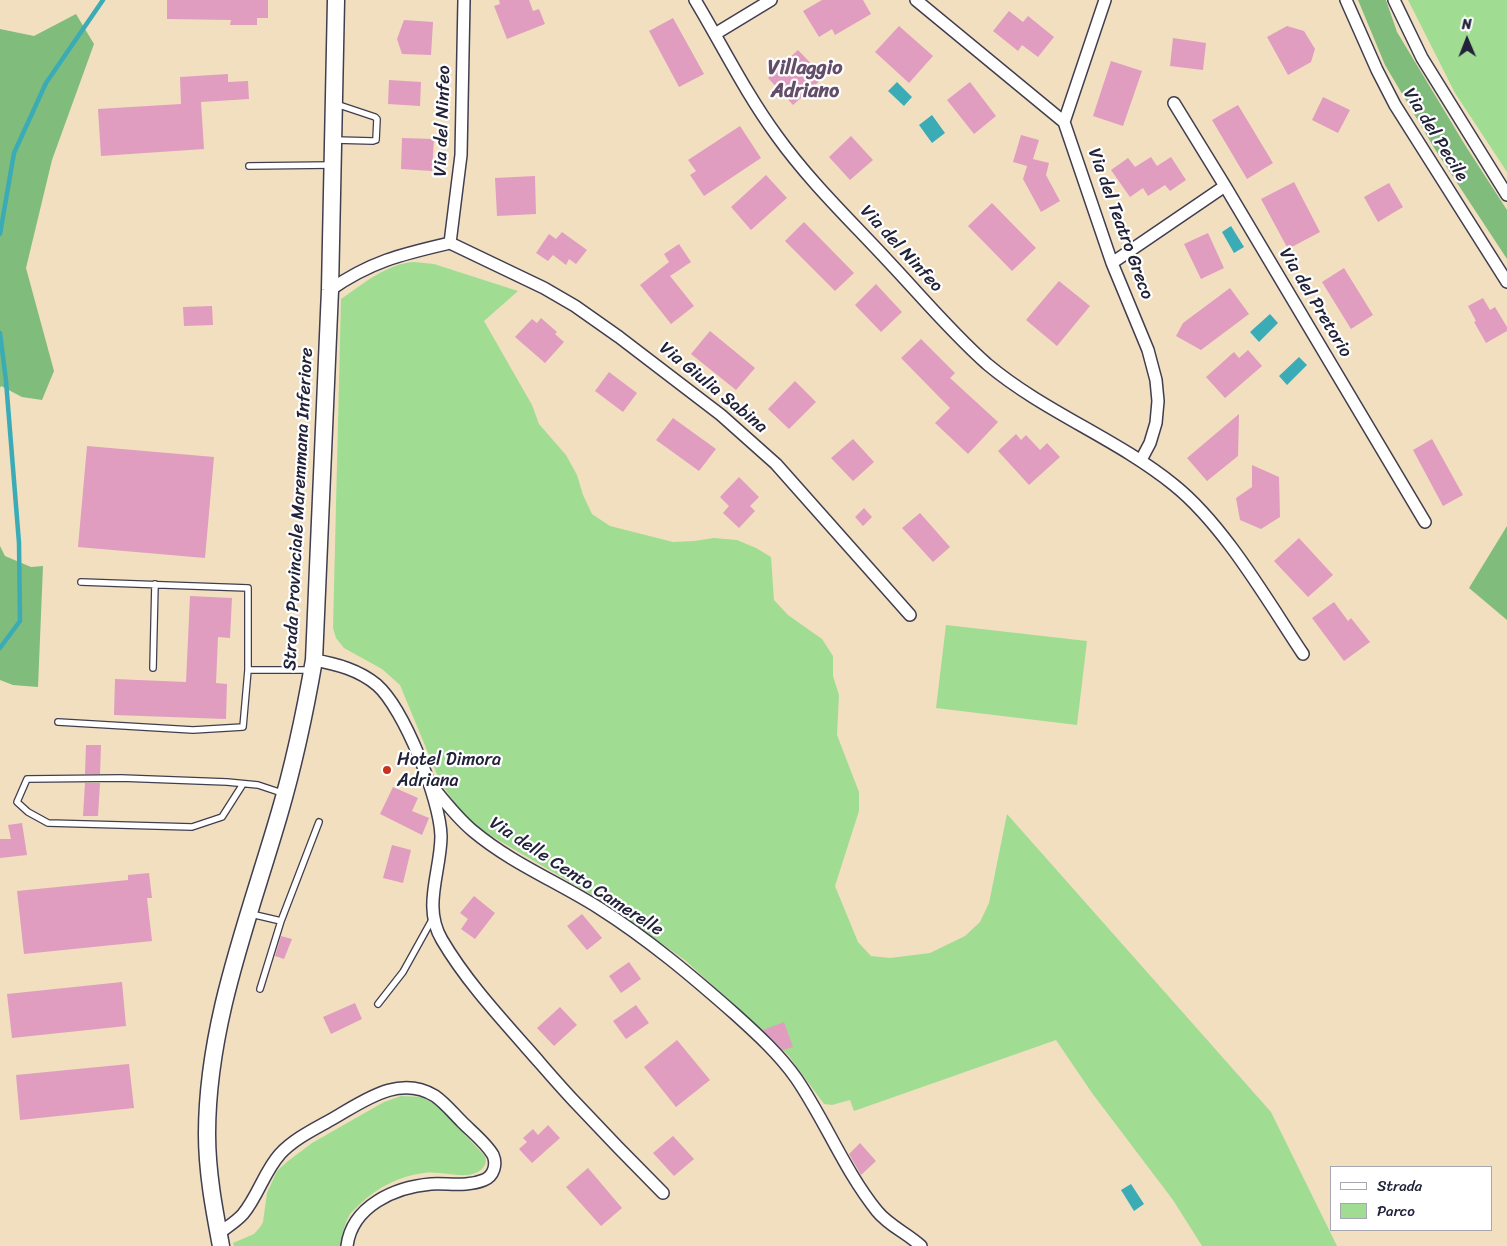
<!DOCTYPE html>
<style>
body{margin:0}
#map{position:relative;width:1507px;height:1246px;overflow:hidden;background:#f1dfc0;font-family:Sriracha,sans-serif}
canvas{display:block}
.legend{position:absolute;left:1330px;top:1166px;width:162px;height:65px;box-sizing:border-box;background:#fff;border:1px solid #a7a7b1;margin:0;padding:6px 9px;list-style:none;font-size:15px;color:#22223b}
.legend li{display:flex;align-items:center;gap:10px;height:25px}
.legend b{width:25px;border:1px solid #a7a7b1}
.north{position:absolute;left:1442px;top:15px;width:50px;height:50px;-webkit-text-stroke:4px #fff;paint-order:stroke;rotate:359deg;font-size:14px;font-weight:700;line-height:20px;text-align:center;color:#22223b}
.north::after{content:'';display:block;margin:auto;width:18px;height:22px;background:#22223b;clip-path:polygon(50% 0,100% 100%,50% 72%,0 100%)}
</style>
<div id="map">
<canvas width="1507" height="1246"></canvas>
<ul class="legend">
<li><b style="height:6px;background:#fff"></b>Strada</li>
<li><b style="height:14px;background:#a0dd92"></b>Parco</li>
</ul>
<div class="north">N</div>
</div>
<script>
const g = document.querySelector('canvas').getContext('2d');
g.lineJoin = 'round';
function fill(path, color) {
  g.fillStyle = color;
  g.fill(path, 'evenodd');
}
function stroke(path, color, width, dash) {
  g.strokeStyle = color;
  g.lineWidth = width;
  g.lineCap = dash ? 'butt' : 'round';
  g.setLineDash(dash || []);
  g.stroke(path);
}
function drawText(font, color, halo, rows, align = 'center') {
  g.font = font + ' Sriracha,sans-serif';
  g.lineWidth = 4.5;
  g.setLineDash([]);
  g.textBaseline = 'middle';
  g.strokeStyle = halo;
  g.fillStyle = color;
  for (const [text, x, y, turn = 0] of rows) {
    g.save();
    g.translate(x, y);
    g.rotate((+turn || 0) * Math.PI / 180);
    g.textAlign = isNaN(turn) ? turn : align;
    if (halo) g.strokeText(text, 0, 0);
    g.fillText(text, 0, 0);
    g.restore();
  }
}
fill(new Path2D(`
 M1408 0H1507V172L1455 93Z
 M414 262 434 264 518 291 484 321 532 405 539 424 566 455 577 475 583 495 592 514 610 526 673 542 694 541 714 538 737 540 756 548 771 557 774 600 788 615 822 639 833 656V676L839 695 837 735 859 792V811L835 886 858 942 871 956 890 958 930 953 965 936 980 922 989 903 1007 814 1271 1112 1337 1246H1202L1173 1200 1092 1093 1056 1040 854 1111 850 1100 832 1105 824 1104 788 1055 686 961 604 902 481 830 467 820 440 782 400 685 382 669 344 648 336 638 333 628 341 299C363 284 386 264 414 262Z
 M946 625 1087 641 1077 725 936 708Z
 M401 1096 422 1097 439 1107 485 1156C489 1168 477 1174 467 1175 453 1176 438 1171 424 1173 399 1176 378 1187 359 1205 356 1208 351 1212 349 1216 344 1225 342 1236 341 1246H234L233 1243 254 1234 261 1226 263 1222 267 1193 277 1171 288 1161 312 1143 384 1102Z`), '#a0dd92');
fill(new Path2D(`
 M1358 0H1386L1397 32 1465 145 1507 210V259L1436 151 1385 65Z
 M76 14 94 44 52 160 26 268 54 371 42 400 22 397 1 386 0 388V29L34 36Z
 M1507 526V620L1469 588Z
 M0 546 5 556 31 567 43 566 38 687 13 685 0 680Z`), '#80bc7c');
fill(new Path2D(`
 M897 82 912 97 904 106 888 91Z
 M932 115 945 133 932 143 919 125Z
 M1231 226 1244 247 1234 253 1222 232Z
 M1270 314 1278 323 1259 342 1250 332Z
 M1299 357 1307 365 1287 385 1279 376Z
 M1131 1184 1144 1204 1134 1211 1121 1190Z`), '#3bacb6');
stroke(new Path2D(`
 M0 234 14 153 46 83 103 0
 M0 333 6 381 19 543 20 621 0 648`), '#3bacb6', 4.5);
fill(new Path2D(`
 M167 0H268V18H257V25H230L231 20 167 19Z
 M499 0H529L533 11 539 9 545 24 507 39 494 6 500 4Z
 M822 0H863L871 14 835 35 832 29 819 37 803 11Z
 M1009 11 1023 22 1028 16 1054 37 1038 57 1022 45 1018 51 993 31Z
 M673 18 704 74 679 87 649 31Z
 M404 20 433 22 431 55 402 54 397 39Z
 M899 26 933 56 909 83 875 52Z
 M1287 26 1304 31 1315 49 1311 62 1288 75 1267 37Z
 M1173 38 1206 43 1203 70 1170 66Z
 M798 50 824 77 793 105 768 78Z
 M1111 61 1142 71 1123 126 1093 116Z
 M228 74V82L248 81 249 99 201 102 204 149 101 156 98 109 181 104 180 77Z
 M389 80 421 82 420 106 388 104Z
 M970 82 996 116 974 134 947 100Z
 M1323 97 1350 110 1338 133 1312 120Z
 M1238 105 1273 163 1247 179 1212 120Z
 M740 126 761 158 704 196 690 175 696 171 688 160Z
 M1021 135 1039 140 1033 159 1049 163 1046 175 1060 201 1041 212 1023 179 1027 166 1013 162Z
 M851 136 873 160 850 180 829 157Z
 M402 138 434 139 432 171 401 169Z
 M1151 157 1157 166 1171 157 1186 180 1170 191 1165 185 1148 196 1143 188 1130 197 1111 170 1128 158 1135 167Z
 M766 175 787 198 751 230 731 207Z
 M535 176 536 214 497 216 495 178Z
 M1294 182 1320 232 1288 249 1261 199Z
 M1389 183 1403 207 1378 222 1364 197Z
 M992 203 1036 248 1012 271 968 226Z
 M804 222 854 273 835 291 785 241Z
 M562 232 587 250 576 264 569 259 566 265 553 255 548 261 536 253 549 234 556 239Z
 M1208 233 1224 268 1201 279 1184 244Z
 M679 244 691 262 670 276 694 306 671 324 640 285 669 262 664 254Z
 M1344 268 1373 315 1351 329 1322 282Z
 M1059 281 1090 306 1057 346 1026 320Z
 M876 284 902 312 881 332 855 305Z
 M1230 288 1249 314 1201 350 1176 336 1183 323Z
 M1483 298 1490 310 1495 307 1507 327V331L1486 343 1474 322 1476 321 1468 306Z
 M212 306 213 325 184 326 183 307Z
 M541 318 557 332 555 334 564 342 545 363 515 337 532 319 537 323Z
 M710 331 755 368 736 390 691 354Z
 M921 339 955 373 950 378 998 422 968 454 935 423 950 408 901 358Z
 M1248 350 1262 366 1225 398 1206 377 1234 352 1239 358Z
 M609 372 637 393 623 412 595 391Z
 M795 381 816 402 789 429 768 409Z
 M1239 414 1238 456 1207 481 1187 458Z
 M673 418 716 449 699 471 656 440Z
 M1016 434 1021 440 1026 435 1040 450 1047 443 1060 457 1029 485 998 451Z
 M853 439 874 462 853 481 831 458Z
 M1432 439 1463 495 1443 506 1413 450Z
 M87 446 214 457 205 558 78 547Z
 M1252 465 1279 477 1280 517 1261 529 1240 520 1236 498 1252 487Z
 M739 477 759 497 750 506 755 511 739 528 723 513 729 506 720 497Z
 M864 508 872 517 863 526 855 517Z
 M920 513 950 547 933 562 902 528Z
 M1299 538 1333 575 1308 597 1274 561Z
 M190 596 232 598 230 638 218 637 216 683 227 684 226 719 114 715 115 679 186 682Z
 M1334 602 1348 621 1351 618 1370 642 1344 661 1312 618Z
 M86 745H101L100 774H85Z
 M85 783H100L98 816H83Z
 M393 787 418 798 412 811 429 818 422 835 380 814Z
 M22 823 27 855 0 858V839H11L8 825Z
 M392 845 411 850 403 883 383 878Z
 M149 873 152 898H147L152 941 24 954 17 891 128 880V875Z
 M474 896 495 913 475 939 461 929 468 919 460 913Z
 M582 914 602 938 587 950 567 926Z
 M281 936 292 939 284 959 275 956Z
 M629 962 641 979 621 993 609 976Z
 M122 982 126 1026 12 1038 7 994Z
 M355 1003 362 1019 331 1034 323 1017Z
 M636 1005 649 1023 626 1039 613 1021Z
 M560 1007 577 1025 554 1046 537 1028Z
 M784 1022 793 1047 783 1050 763 1030Z
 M677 1040 710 1080 676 1107 644 1067Z
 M129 1064 134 1108 20 1120 16 1075Z
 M548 1125 560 1138 532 1163 519 1149 527 1142 523 1138 533 1129 538 1135Z
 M673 1136 694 1159 674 1176 653 1153Z
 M860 1143 876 1161 861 1175 849 1154Z
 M588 1168 622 1208 601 1226 566 1187Z`), '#e09dbf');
const lane = new Path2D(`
 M335 140 373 141 376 140 377 119 375 117 336 104
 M249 166 332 165
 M81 582 248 588V670H312
 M153 668 155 584
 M58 722 193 730 243 727 248 670
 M243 784 222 817 192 827 48 823 28 812 17 802 27 779 121 778 227 782 258 785 282 793
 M251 914 281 921 319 822
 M260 989 281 921
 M378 1004 403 972 433 918`);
const street = new Path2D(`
 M695 0C722 45 746 94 777 136 810 182 851 221 889 262 921 296 952 333 987 364 1044 412 1116 438 1174 485 1224 525 1267 600 1303 654
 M916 0 1064 122
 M1105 0 1064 122 1112 263 1148 350 1156 380 1158 401 1156 423 1150 443 1141 460
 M1346 0 1377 70 1395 105 1507 282
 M1394 0 1422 58 1507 195
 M715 34 771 0
 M1174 103 1225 186 1425 522
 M450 243 544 288 575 306 619 337 721 415 776 464 910 615
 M450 243 461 155 464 0
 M1112 263 1225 186
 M330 290C371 261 403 254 450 243
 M314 660C337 664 359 670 377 685 404 709 440 799 441 836 441 871 422 907 442 940 465 979 496 1013 526 1047 542 1065 557 1083 574 1101 603 1132 633 1163 663 1193
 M428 781C442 798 456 817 473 831 511 863 558 882 599 908 648 939 693 977 736 1015 757 1034 779 1054 796 1078 825 1120 844 1170 877 1211 889 1226 907 1233 921 1246
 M219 1233C227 1227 236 1222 243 1214 258 1196 264 1172 280 1154 295 1138 315 1129 334 1118 364 1101 399 1074 435 1096 445 1103 453 1113 462 1122 472 1132 486 1143 493 1155 497 1164 494 1176 484 1180 467 1187 448 1183 431 1184 395 1187 352 1206 347 1246`);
const secondary = new Path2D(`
 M221 1246C214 1209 207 1172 207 1134 207 1024 249 918 279 815 294 764 305 712 314 660L330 290 336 0`);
stroke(lane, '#413e4f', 8);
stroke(street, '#413e4f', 14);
stroke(secondary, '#413e4f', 19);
stroke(lane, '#fff', 5.5);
stroke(street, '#fff', 11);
stroke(secondary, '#fff', 16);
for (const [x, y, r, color] of [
 [387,770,5,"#c8321e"]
]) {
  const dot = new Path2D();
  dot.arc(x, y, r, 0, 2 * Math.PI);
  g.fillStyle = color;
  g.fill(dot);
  stroke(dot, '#fff', 2);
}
drawText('18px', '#22223b', '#fff', [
 ["Via del Ninfeo",443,121,-88],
 ["Via del Pecile",1435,135,58],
 ["Via del Teatro Greco",1120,224,70],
 ["Via del Ninfeo",901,249,47],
 ["Via del Pretorio",1315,303,59],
 ["Via Giulia Sabina",713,388,39],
 ["Strada Provinciale Maremmana Inferiore",299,509,-87],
 ["Via delle Cento Camerelle",576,877,33]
]);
drawText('18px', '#22223b', '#fff', [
 ["Hotel Dimora",397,760],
 ["Adriana",397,781]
], 'left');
drawText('bold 20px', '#644d69', '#fff', [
 ["Villaggio",805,69],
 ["Adriano",805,92]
]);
</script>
